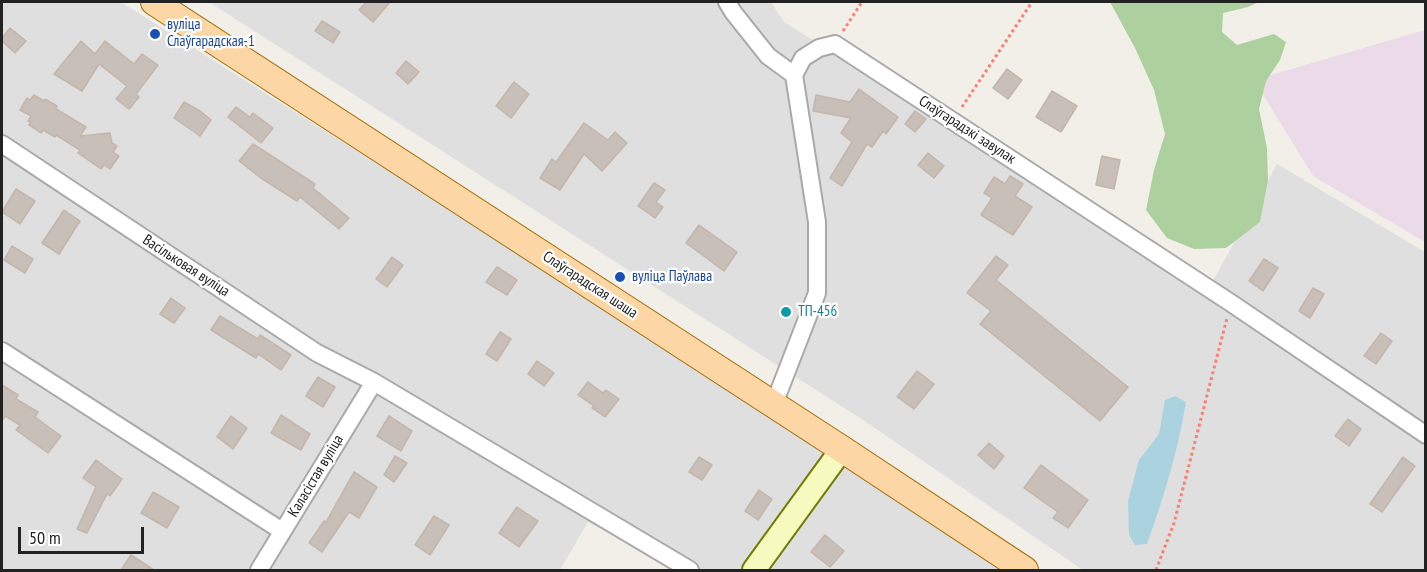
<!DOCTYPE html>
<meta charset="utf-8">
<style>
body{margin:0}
#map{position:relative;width:1427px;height:572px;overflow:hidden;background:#f2efe9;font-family:"PT Sans Narrow",sans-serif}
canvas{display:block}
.frame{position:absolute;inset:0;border:3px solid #222;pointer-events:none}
.scale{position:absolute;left:18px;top:527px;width:126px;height:27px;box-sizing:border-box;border:3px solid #222;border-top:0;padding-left:8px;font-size:18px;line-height:21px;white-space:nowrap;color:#222;-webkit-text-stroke:4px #fff;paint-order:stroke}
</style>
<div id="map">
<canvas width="1427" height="572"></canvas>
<div class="frame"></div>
<div class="scale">50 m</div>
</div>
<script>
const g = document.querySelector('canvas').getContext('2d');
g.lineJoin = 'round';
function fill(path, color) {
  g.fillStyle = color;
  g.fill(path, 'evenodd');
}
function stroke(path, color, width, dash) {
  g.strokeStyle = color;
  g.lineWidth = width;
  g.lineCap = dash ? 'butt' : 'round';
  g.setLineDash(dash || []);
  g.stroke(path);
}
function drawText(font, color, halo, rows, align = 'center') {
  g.font = font + ' "PT Sans Narrow",sans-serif';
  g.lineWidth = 4.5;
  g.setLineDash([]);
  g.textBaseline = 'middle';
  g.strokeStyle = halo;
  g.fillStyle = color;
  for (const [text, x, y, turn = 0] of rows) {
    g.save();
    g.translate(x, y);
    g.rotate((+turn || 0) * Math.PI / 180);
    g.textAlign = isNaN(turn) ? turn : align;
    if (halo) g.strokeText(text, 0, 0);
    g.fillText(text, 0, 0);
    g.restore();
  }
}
fill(new Path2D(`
 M2 2H121L735 390 1000 570H681L588 522 560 570H2Z
 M209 2H771L784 22 1208 290 1277 164 1425 252V570H1083L863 420Z`), '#e0dfdf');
fill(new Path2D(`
 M1425 30V242L1313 176 1254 80Z`), '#ebdbe8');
fill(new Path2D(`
 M1110 2H1259L1248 7 1223 13 1222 32 1237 45 1274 34 1286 42 1280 60 1266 81 1259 109 1267 148 1268 180 1260 222 1226 248 1194 249 1167 238 1146 210 1154 170 1165 134 1154 90 1135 48Z`), '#add19e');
fill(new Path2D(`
 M1175 396 1186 402C1178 450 1164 497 1147 544L1135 545 1129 535 1128 501 1139 460 1159 434 1165 400Z`), '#aad3df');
const building = new Path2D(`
 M366 2H390L373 22 359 10Z
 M322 21 340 32 333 43 315 31Z
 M10 28 26 41 15 53 2 41V38Z
 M81 41 95 54 105 41 134 64 142 54 158 65 136 94 139 97 129 109 116 99 127 86 99 64 82 91 54 74Z
 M406 61 419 72 408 84 396 73Z
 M1007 69 1022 80 1008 99 993 88Z
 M514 82 529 94 511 118 496 106Z
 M859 89 898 117 886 134 883 131 872 147 867 144 842 186 830 178 852 142 841 133 851 118 813 111 816 95 850 102Z
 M1052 91 1077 106 1061 132 1036 117Z
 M34 95 44 101 45 99 57 106 56 109 86 127 80 136 110 133 112 143 117 146 113 152 119 156 110 169 104 165 101 169 78 153 80 150 56 135 55 137 43 130 41 133 29 125 31 122 28 121 31 116 20 110 27 98 30 100Z
 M184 102 200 111 211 120 200 136 174 118Z
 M236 107 250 117 253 113 273 128 261 143 228 117Z
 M915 111 926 119 915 132 905 124Z
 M584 123 608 140 615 132 627 143 602 171 584 154 560 190 540 178 552 159 556 162Z
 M253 144 315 184 313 188 349 218 339 229 300 197 297 201 261 178 239 161Z
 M928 153 944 166 934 178 918 165Z
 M1102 156 1120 160 1114 189 1096 185Z
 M1010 176 1023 184 1015 196 1032 207 1013 235 981 215 992 198 984 193 994 177 1005 184Z
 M654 183 665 190 656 202 663 207 655 218 638 206Z
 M16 189 35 201 20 224 2 212Z
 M64 210 80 221 59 254 42 243Z
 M699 225 737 252 724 271 686 243Z
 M12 246 33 259 25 273 4 260Z
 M996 256 1008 265 996 280 1128 387 1100 421 980 324 991 311 967 293Z
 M392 257 403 265 387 287 376 279Z
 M1264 259 1278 268 1263 291 1249 281Z
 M497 267 517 280 507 295 486 282Z
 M1313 288 1324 294 1310 318 1299 311Z
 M171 298 185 308 174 323 160 314Z
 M220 316 258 339 260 335 291 355 281 370 258 354 256 358 211 330Z
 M500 332 511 339 497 361 486 354Z
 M1381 333 1392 341 1376 364 1364 356Z
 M537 361 554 373 544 386 528 374Z
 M917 371 934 384 914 409 897 397Z
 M318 377 335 387 323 407 306 396Z
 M588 382 603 393 606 390 619 399 605 417 592 408 594 406 578 395Z
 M2 385 18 395 16 399 38 412 35 417 61 436 48 453 16 430 20 425 5 416 2 421Z
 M281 415 310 434 301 450 271 433Z
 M231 416 247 428 233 449 217 437Z
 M389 416 412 431 401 451 377 436Z
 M1348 419 1361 429 1349 446 1335 436Z
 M989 443 1004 456 994 469 978 455Z
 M395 456 407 463 394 482 384 475Z
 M699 457 712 465 702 480 689 472Z
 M1403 457 1415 466 1382 512 1370 504Z
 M96 460 122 479 110 496 107 494 87 533 77 529 96 487 83 478Z
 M1041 465 1088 500 1068 528 1053 518 1058 512 1024 488Z
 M354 472 377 487 359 518 349 512 322 552 309 543 324 521 326 522Z
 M759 490 772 499 758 520 745 511Z
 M153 492 179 507 167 528 141 513Z
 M517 507 538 521 519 547 499 533Z
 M434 516 449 525 430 555 415 545Z
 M825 535 844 551 830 567 811 552Z
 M131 555 154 570H121Z`);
fill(building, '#c7bfb8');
stroke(building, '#c4b6ab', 1.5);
const street = new Path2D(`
 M727 2 733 12 768 56 794 75
 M2 144 317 353 374 382 690 570
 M2 351 282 531
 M774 404 817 293V222L794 75 803 58 819 48 835 44 1231 303 1426 435
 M259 570 374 382`);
const secondary = new Path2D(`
 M754 570 842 449`);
const primary = new Path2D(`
 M154 2 842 449 1025 570`);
stroke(street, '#a9a9a9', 20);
stroke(secondary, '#707d05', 26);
stroke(primary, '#a06b00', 28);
stroke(new Path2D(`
 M843 31 862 2
 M962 107 1032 2
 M1156 570 1174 523 1227 318`), '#fa8072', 3, [3, 3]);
stroke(street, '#fff', 16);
stroke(secondary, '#f7fabf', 22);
stroke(primary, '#fcd6a4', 26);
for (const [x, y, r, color] of [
 [155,34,6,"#1a4fb4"],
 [620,277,6,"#1a4fb4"],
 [786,312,6,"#0f9aa8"]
]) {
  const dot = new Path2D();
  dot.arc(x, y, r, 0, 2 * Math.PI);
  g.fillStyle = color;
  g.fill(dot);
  stroke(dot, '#fff', 2);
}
drawText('15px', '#164399', '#fff', [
 ["вуліца",167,25],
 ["Слаўгарадская-1",167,42],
 ["вуліца Паўлава",632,277]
], 'left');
drawText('15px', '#222', '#fff', [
 ["Слаўгарадзкі завулак",967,130,33],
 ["Васільковая вуліца",186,266,33],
 ["Слаўгарадская шаша",590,285,33],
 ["Каласістая вуліца",316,476,-59]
]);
drawText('15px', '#0d838f', '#fff', [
 ["ТП-456",798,312]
], 'left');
</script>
